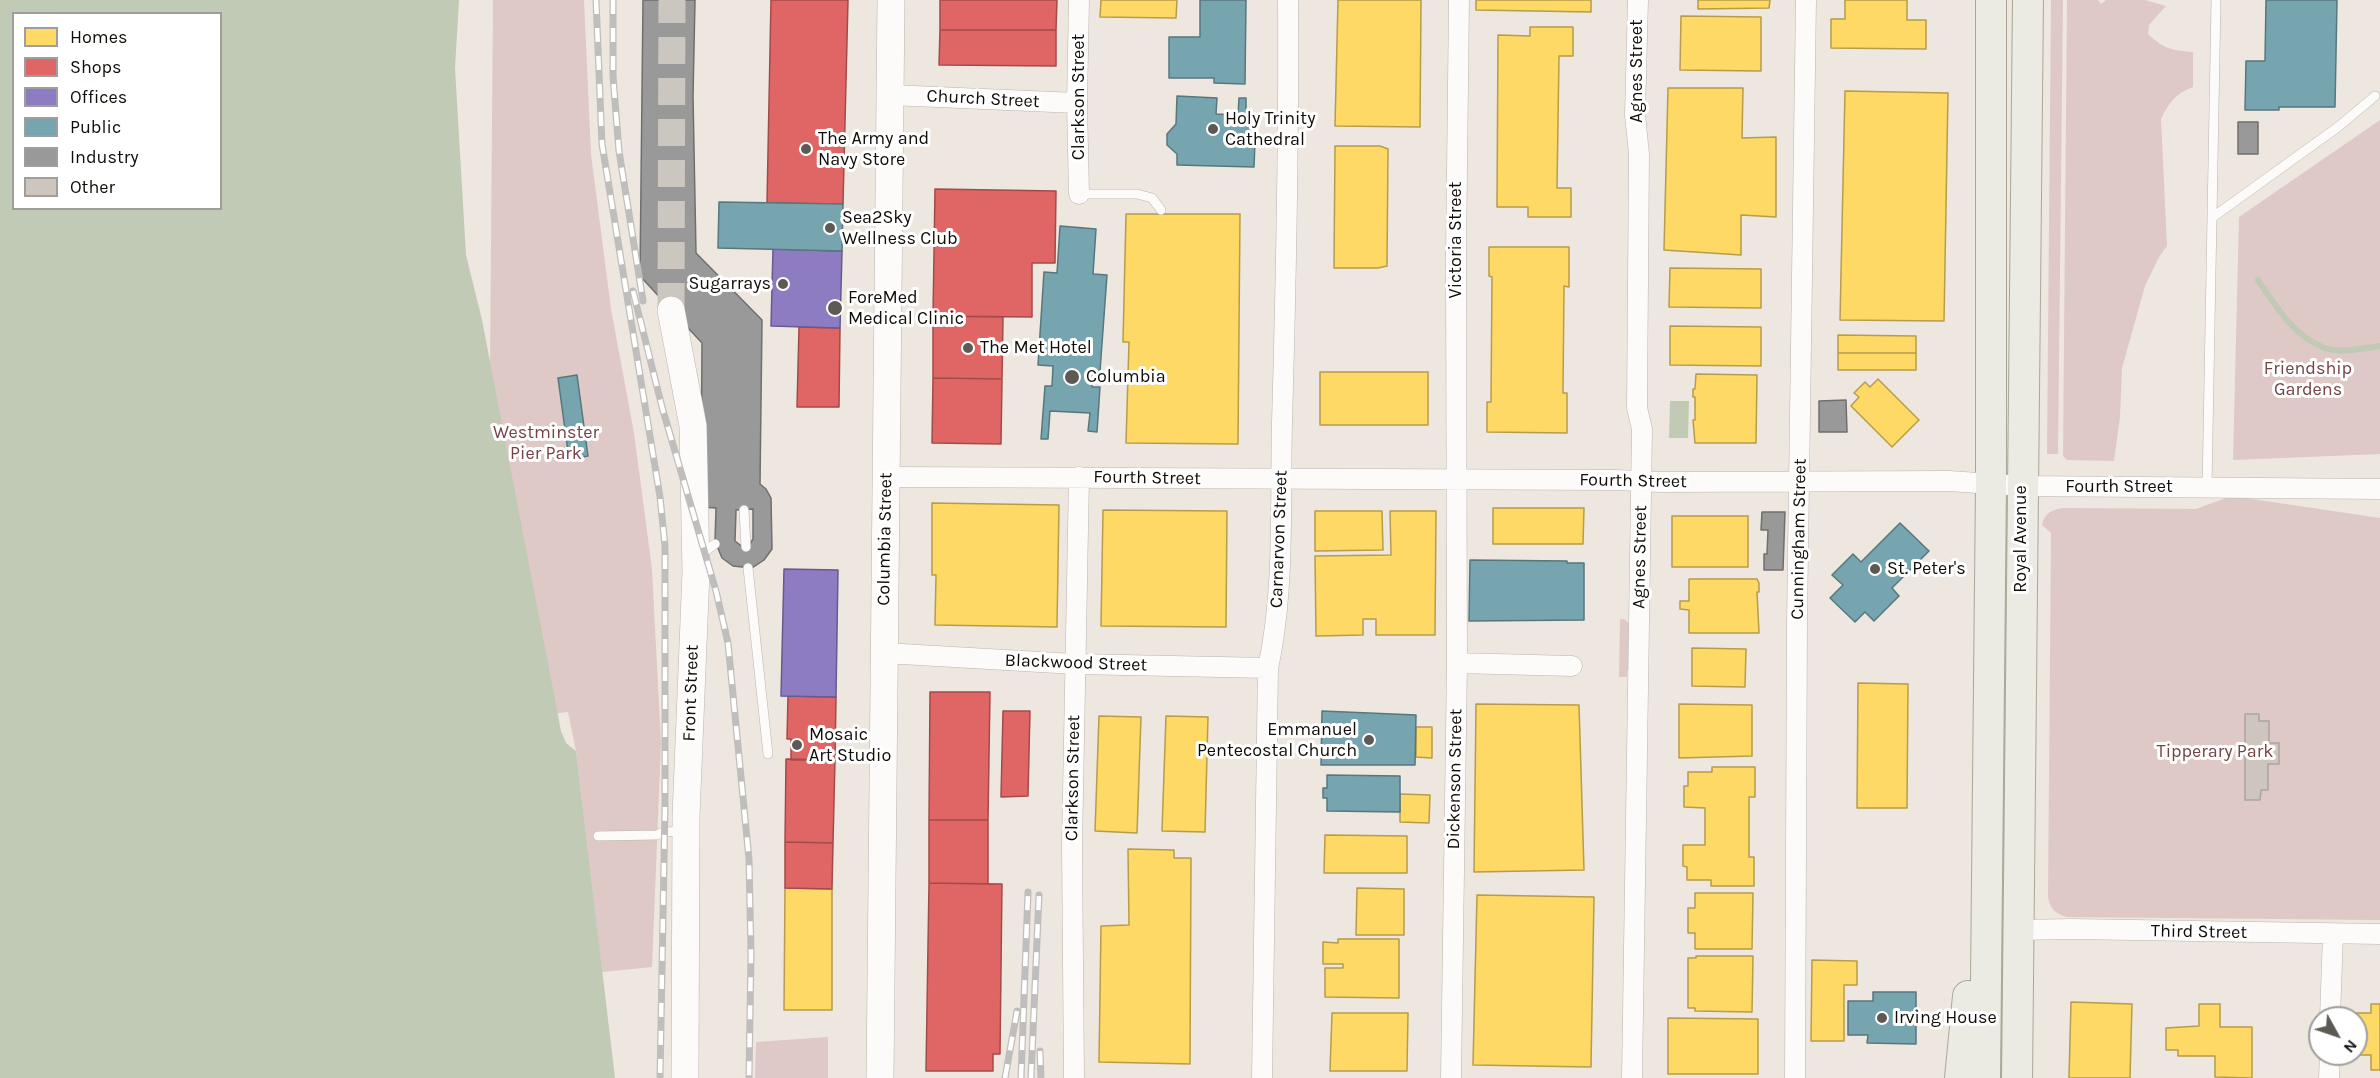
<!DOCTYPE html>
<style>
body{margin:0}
#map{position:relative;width:2380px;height:1078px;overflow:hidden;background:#ede7e0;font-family:Karla,sans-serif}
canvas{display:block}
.legend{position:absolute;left:12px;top:12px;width:210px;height:198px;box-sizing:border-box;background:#fff;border:2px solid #9f9e9c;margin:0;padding:8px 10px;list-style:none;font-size:18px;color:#100c08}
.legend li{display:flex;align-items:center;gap:12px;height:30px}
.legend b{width:30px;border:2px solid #9f9e9c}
.north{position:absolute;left:2308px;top:1006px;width:60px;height:60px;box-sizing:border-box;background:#fff;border:2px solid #9f9e9c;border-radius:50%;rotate:130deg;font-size:16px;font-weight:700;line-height:24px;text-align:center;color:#100c08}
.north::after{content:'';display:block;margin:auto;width:21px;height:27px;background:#5d5954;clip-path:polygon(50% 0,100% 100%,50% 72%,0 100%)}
</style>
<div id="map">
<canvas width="2380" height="1078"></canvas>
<ul class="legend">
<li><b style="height:16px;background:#ffd966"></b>Homes</li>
<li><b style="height:16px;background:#e06666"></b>Shops</li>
<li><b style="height:16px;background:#8e7cc3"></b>Offices</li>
<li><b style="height:16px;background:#76a5af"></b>Public</li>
<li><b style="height:16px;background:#999"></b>Industry</li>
<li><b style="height:16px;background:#cec5bf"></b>Other</li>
</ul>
<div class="north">N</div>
</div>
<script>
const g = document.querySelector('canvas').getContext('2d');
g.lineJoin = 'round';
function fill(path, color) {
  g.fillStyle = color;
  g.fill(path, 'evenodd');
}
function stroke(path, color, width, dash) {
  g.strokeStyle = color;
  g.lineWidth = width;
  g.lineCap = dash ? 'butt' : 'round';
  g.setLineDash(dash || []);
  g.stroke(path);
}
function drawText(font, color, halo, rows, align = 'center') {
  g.font = font + ' Karla,sans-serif';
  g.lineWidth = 6;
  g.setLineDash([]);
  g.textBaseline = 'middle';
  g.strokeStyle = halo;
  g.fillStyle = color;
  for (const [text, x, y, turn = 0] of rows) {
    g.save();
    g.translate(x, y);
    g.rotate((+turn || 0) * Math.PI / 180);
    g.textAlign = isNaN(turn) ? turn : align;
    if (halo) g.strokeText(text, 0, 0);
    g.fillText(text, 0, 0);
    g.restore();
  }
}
fill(new Path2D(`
 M493 0H584L591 154 611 309 634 433 652 569 661 743 652 967 602 972 576 751 568 712 483 722 490 367Z
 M2051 0H2063L2058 454H2047Z
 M2067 0H2098L2101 4 2106 0H2145L2166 6 2149 25 2148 34C2164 49 2171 50 2193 52V87C2177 92 2168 104 2161 119L2167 246 2159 257 2145 286 2122 368 2120 417 2114 461 2067 460 2063 456Z
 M2380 120V454L2233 460 2239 217Z
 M2226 498H2245L2380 518V920L2067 917C2056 914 2049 908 2048 896L2051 533 2042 525C2044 513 2052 510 2063 508L2196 509Z
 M1620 619H1624L1631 625 1630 670H1627V677H1619Z
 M828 1037V1078H755L756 1042Z`), '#dec9c6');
fill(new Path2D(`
 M0 0H459L455 68 466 255 482 320 561 731 566 743 576 751 615 1078H0ZM14 14H220V208H14Z
 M1670 401H1689L1688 438H1669Z`), '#c0cab5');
const homes = new Path2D(`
 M1101 0H1177L1176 18 1100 17Z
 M1338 0H1421L1420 127 1335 126Z
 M1476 0H1591V12L1476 10Z
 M1698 0H1770L1769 8 1698 9Z
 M1845 0H1907V20H1926V49L1831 48V19H1845Z
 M1681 16 1761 17V71L1680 70Z
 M1530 27H1573V56H1559L1557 188H1571V217H1528V207H1497L1498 35 1530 36Z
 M1668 88H1743L1742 138 1776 137V217L1741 215V255L1664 250Z
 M1845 91 1948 93 1944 321 1840 320Z
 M1335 146H1380L1388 149 1387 266 1378 268H1334Z
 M1126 214H1240L1238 444 1126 443 1129 342H1123Z
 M1489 247H1569V287L1564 286 1563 393H1567V433L1487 432V402H1491L1492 277 1489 276Z
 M1670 268 1761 269V308L1669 307Z
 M1670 326 1761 327V366L1670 365Z
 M1838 335 1916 336V353H1838Z
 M1838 353H1916V370H1838Z
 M1320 372H1428V425H1320Z
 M1696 374 1757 375 1756 443H1695L1693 420H1695V397H1693V389H1695Z
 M1878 379 1919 420 1892 447 1851 406 1859 397 1854 393 1865 382 1870 387Z
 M932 503 1059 505 1057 627 935 625 936 575H932Z
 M1493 508H1584L1583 544H1493Z
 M1103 510 1227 511 1226 627 1101 626Z
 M1315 511H1382L1383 550 1315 551Z
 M1390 511H1436L1435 635H1376V619H1363V635L1316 636 1315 556 1391 555Z
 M1672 516H1748V567H1672Z
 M1689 579H1757L1759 583V592H1757L1759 633H1689V610L1680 609V601H1689Z
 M1692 648 1746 649 1745 687 1692 686Z
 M1858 683 1908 684 1907 808H1857Z
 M1476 704 1579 705 1584 870 1474 872Z
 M1679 704 1752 705V756L1679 758Z
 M1099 716 1141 717 1137 833 1095 831Z
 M1166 716 1208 717 1205 832 1162 831Z
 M1416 727H1432V758L1416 757Z
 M1712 767H1755V797H1749V857H1754V886H1711V880H1687V867L1683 866V845H1705V808L1684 807V786H1688V772H1712Z
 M1400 794 1430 795 1429 823 1400 822Z
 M1325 835 1407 836V873H1324Z
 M1128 849 1174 850V858H1191L1190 1064 1099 1062 1101 926 1129 925Z
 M785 888 832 889V1010H784Z
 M1357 888 1404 889V935H1356Z
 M1695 893H1753L1752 949H1695V933H1688V908H1695Z
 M1477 895 1594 897 1591 1067 1473 1065Z
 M1338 939H1399V998L1325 997V968H1343V964H1323V942L1338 943Z
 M1696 956H1753L1752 1012 1695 1011V1008H1688V958H1696Z
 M1812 960 1857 961V985H1844V1041H1811Z
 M2071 1002 2132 1004 2130 1078H2069Z
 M2199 1004H2220V1027H2252V1078L2215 1077V1056H2178V1050H2166V1028L2199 1026Z
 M2371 1004H2380V1070H2371V1055H2356V1013H2371Z
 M1332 1013H1408L1407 1071H1330Z
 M1668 1018 1758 1019V1074H1668Z`);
fill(homes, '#ffd966');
stroke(homes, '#b79c4a', 1.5);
const shops = new Path2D(`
 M771 0H848L843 204 767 203Z
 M940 0H1057L1056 30H940Z
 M940 30H1056V66L939 65Z
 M935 189 1056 191 1055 263H1032V317L933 316Z
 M933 316 1003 317 1002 379 933 378Z
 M799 327 840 328 839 407H797Z
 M933 378 1002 379 1001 444 932 443Z
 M930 692H990L988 820H929Z
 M788 696 836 697 835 760H791V739H787Z
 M1003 711H1030L1028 796 1001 797Z
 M786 759 835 760 833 843 785 842Z
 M929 820H988V884L929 883Z
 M785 842 833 843 832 889 785 888Z
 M929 883 1002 884 1000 1054H993V1071H926Z`);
fill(shops, '#e06666');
stroke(shops, '#a24b4a', 1.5);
const offices = new Path2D(`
 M773 249 842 251 840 328 771 326Z
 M784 569 838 570 836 697 781 696Z`);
fill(offices, '#8e7cc3');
stroke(offices, '#685a8b', 1.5);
const public = new Path2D(`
 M1200 0H1246L1245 84 1214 83V78H1169V37H1200Z
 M2266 0H2337L2335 107H2279V110H2245L2246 61H2265Z
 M1177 96 1217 98 1216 114 1238 115 1239 98H1246V115L1256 116 1254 167 1177 165V154L1167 145V134L1176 124Z
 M719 202 843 204 842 251 718 248Z
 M1060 226 1096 229 1093 274 1107 275 1100 371 1093 370 1092 387H1100L1097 432 1088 431 1090 413 1050 411 1048 439H1041L1045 386H1052L1053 366 1038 365 1044 272 1057 273Z
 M577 375 588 456 569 459 558 378Z
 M1900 523 1929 551 1892 588 1899 596 1874 621 1865 612 1855 622 1830 598 1843 585 1832 575 1853 554 1861 562Z
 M1470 560 1567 561V563H1584V620L1469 621Z
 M1322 711 1416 715 1415 765H1321Z
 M1327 775 1400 776V812L1327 811V798H1323V788H1327Z
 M1873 992H1916V1044L1867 1043 1868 1035H1848V1001H1873Z`);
fill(public, '#76a5af');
stroke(public, '#57777d', 1.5);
const industry = new Path2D(`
 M643 0H695L693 96 696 253 762 320 760 484 766 489 771 498 772 549 764 560 752 568 733 566 722 558 715 541 716 508 701 507 702 343 640 276ZM753 509V539L748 547 744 548 735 541 736 510Z
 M2238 122H2258V154H2238Z
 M1846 400 1847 432H1819V401Z
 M1762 512H1785L1783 570H1764V554H1767L1768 530H1761Z`);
fill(industry, '#999');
stroke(industry, '#706f6e', 1.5);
stroke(new Path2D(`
 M2258 280C2275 305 2294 337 2325 348 2341 354 2363 348 2380 346`), '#c0cab5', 6);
const building = new Path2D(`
 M2245 714H2259V721H2269V743H2279V764H2268V790H2261L2260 800H2245Z`);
fill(building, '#cec5bf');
stroke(building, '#aaa5a0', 1.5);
stroke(new Path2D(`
 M671 310 672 0`), '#ccc6c0', 27, [27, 14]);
const lane = new Path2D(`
 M1079 194H1137L1152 198 1161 210
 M2213 217 2338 127 2375 96
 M2207 488 2216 0
 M744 510 746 547
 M700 555 715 544
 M748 568 768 754
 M598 836 657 835 664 832 684 831`);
const street = new Path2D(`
 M1079 0 1077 103 1079 194
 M890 95 1077 103
 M886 477 1615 480 1660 482 1949 481 2021 486 2380 489
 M884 653 1075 664 1268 668
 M1457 663 1572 666
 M2018 930 2071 929 2380 934
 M2330 1018 2333 934
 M1074 1078 1072 846 1079 477
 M1262 1078 1268 668C1285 590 1280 503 1282 423 1286 282 1289 141 1288 0
 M1451 1078 1457 663 1456 256 1459 0
 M1632 1078 1642 429 1637 408 1639 154 1635 115 1638 0
 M1795 1078 1797 622 1806 0
 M2329 1078 2330 1054`);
const secondary = new Path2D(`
 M671 310 693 426 696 572 686 816 685 1078
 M880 1078 891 0`);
const primary = new Path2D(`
 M1960 1078 1968 996
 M1985 1078 1991 484V0
 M2017 1078 2028 0`);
stroke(lane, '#b9b4ae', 10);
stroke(street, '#b9b4ae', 21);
stroke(secondary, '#b9b4ae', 28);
stroke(primary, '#aaa798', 32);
stroke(lane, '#fcfbfa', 9);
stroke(street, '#fcfbfa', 20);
stroke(secondary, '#fcfbfa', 27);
stroke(primary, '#ebeae3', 30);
const rail = new Path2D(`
 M596 0 602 144 660 497 665 546V807L660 1078
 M613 0V76L619 151 643 301
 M633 291 662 407 716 591 728 643 749 859 751 953 749 1078
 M1040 1051 1041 1078
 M1005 1078 1017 1011
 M1021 1078 1028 892
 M1031 1078 1039 895`);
stroke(rail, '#c0bebd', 7);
stroke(rail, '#fff', 4.5, [14]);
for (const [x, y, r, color] of [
 [1213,129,6,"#5d5954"],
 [806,149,6,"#5d5954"],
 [830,228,6,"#5d5954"],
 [783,284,6,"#5d5954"],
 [835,308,8,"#5d5954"],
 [968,348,6,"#5d5954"],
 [1072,377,8,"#5d5954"],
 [1875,569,6,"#5d5954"],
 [1369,740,6,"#5d5954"],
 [797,745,6,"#5d5954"],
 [1882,1018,6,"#5d5954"]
]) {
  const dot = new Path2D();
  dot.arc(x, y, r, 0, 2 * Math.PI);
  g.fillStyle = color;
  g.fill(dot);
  stroke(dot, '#fff', 2);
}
drawText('18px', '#100c08', '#fff', [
 ["Agnes Street",1637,71,-90],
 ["Clarkson Street",1079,97,-90],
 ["Church Street",983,99,3],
 ["Victoria Street",1456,240,-90],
 ["Fourth Street",1147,478,1],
 ["Fourth Street",1633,481,1],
 ["Fourth Street",2119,487],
 ["Columbia Street",885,539,-89],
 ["Carnarvon Street",1279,539,-88],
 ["Cunningham Street",1799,539,-89],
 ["Royal Avenue",2021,539,-90],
 ["Agnes Street",1640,557,-89],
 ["Blackwood Street",1076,663,2],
 ["Front Street",691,693,-88],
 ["Clarkson Street",1073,778,-89],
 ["Dickenson Street",1455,779,-89],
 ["Third Street",2199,932,1]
]);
drawText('18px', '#100c08', '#fff', [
 ["Holy Trinity",1225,119],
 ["Cathedral",1225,140],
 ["The Army and",818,139],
 ["Navy Store",818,160],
 ["Sea2Sky",842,218],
 ["Wellness Club",842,239],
 ["Sugarrays",771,284,"right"],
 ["ForeMed",848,298],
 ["Medical Clinic",848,319],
 ["The Met Hotel",980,348],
 ["Columbia",1086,377],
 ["St. Peter's",1887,569],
 ["Emmanuel",1357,730,"right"],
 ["Pentecostal Church",1357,751,"right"],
 ["Mosaic",809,735],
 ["Art Studio",809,756],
 ["Irving House",1894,1018]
], 'left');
drawText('18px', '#774246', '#fff', [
 ["Friendship",2308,369],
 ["Gardens",2308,390],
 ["Westminster",546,433],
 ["Pier Park",546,454],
 ["Tipperary Park",2215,752]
]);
</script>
